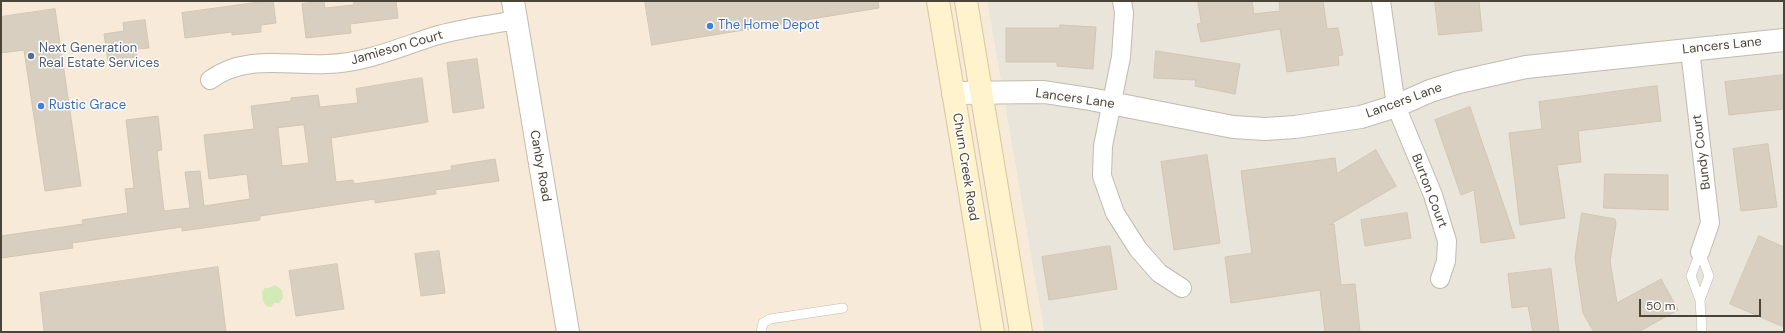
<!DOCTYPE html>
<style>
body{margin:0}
#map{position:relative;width:1785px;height:333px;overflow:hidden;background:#f6f3ec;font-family:"DM Sans",sans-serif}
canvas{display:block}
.frame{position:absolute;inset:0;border:2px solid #4b4439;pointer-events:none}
.scale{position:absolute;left:1639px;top:299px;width:122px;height:18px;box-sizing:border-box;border:2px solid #4b4439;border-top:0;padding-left:5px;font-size:12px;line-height:14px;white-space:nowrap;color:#4b4439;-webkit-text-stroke:3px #fff;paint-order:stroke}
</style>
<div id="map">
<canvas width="1785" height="333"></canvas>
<div class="frame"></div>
<div class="scale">50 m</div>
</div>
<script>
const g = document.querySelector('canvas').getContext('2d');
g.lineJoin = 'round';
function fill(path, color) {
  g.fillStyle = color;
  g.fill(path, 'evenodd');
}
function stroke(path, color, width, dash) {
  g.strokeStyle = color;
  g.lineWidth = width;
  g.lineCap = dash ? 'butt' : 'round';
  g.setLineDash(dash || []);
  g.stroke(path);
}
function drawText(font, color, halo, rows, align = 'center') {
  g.font = font + ' "DM Sans",sans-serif';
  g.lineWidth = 3;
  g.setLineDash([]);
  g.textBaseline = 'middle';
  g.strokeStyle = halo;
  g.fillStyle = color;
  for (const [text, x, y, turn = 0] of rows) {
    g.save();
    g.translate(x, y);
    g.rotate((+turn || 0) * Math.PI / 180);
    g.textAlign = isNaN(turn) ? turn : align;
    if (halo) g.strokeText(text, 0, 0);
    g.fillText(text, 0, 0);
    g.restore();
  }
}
fill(new Path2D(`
 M987 1H1784V332H1044Z`), '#eae5da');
fill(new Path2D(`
 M1 1H987L1044 332H1Z`), '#f7ead8');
fill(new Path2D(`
 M275 285 282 290 283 298 279 303H274L271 307H267L263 301 262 292 265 288H269Z`), '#d2eab5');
const building = new Path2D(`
 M267 1H273L276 23 261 25V32L232 35V32L185 38 182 13Z
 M324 1 325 8 354 5V1H396L398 18 350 24 351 33 306 38 302 4Z
 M645 1H878L879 8 652 45Z
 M1198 1H1252L1254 14 1280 11 1279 1H1323L1327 29 1338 28 1343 55 1338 56 1339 65 1287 72 1280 29 1201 42 1197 24 1201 23Z
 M1435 1H1479L1482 31 1439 35Z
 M55 9 81 186 45 191 24 50 1 53V17Z
 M145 20 149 48 136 49 137 57 108 61 104 34 124 31 123 23Z
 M1060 25 1096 27 1093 69 1057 66V62H1006V28H1060Z
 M1156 51 1240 64 1235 94 1195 86 1196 80 1154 78Z
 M477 59 484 108 453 113 447 63Z
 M1784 75V109L1729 115 1725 82Z
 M422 78 428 122 331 138 336 182 353 180 354 184 452 170 451 166 495 159 499 181 435 190 436 194 375 203V199L260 216V220L182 231V227L72 243 73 248 1 258V236L83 224 82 220 128 213 125 189 134 188 126 120 158 116 162 150 157 151 164 211 190 208 185 172 200 171 204 206 250 199 247 174 209 179 204 135 254 129 251 106 291 101V98L318 95 320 107 358 103 356 89ZM304 125 309 163 282 166 278 128Z
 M1657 86 1661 121 1578 131 1581 162 1557 165 1565 218 1520 225 1509 133 1542 129 1539 102Z
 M1470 107 1515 238 1481 243 1474 190 1461 195 1435 120Z
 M1768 144 1777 207 1741 211 1733 149Z
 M1376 150 1396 186 1329 225 1334 224 1341 285 1355 284 1360 332H1325L1320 290 1231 303 1225 257 1252 253 1241 171 1335 158 1337 173Z
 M1207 155 1220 243 1174 250 1161 162Z
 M1605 174 1668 175V210L1604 208Z
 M1407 213 1411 238 1365 246 1361 220Z
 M1582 213 1615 219 1616 224 1610 261 1617 303 1661 279 1678 310 1638 332H1594L1583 313 1575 258Z
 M1759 236 1784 247V327L1730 304Z
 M1110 246 1117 289 1049 300 1042 257Z
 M439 251 445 293 421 296 415 254Z
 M337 264 344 309 296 316 289 271Z
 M218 267 226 332H44L40 293Z
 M1551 269 1559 332H1533L1528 306 1512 308 1508 274Z`);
fill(building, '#d8cfc1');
stroke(building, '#d3c7b4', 1);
const service = new Path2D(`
 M1700 252 1691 276 1700 300 1702 332
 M1700 300 1709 276 1700 252
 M761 332 763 323 770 319 843 308`);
const minor = new Path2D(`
 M1122 1 1124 13 1121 57 1103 146 1102 176 1115 213 1138 249 1159 273 1182 288
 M1381 1 1396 106 1433 195 1447 241 1446 261 1440 279
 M1690 50 1710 223 1700 252
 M210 80C245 54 287 66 327 64 366 63 400 47 435 36 461 28 490 25 516 20`);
const tertiary = new Path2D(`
 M513 1 568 332
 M953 93 1044 92 1090 99 1233 127 1265 129 1295 127 1361 117 1396 106 1430 91 1459 82 1526 67 1784 40`);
const secondary = new Path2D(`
 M938 1 993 332
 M966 1 1021 332`);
stroke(service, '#c2bbae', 10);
stroke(minor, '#c2bbae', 20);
stroke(tertiary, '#c2bbae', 24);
stroke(secondary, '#d6c79b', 24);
stroke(service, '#fff', 9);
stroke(minor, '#fff', 18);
stroke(tertiary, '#fff', 22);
stroke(secondary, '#fff3cd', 22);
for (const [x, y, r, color] of [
 [710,26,4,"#3f7fe0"],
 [31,56,4,"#5c6f8a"],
 [41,106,4,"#3f7fe0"]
]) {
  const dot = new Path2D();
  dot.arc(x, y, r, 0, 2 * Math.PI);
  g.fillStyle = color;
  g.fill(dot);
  stroke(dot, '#fff', 1.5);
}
drawText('13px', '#366cbe', '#fff', [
 ["The Home Depot",718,26],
 ["Rustic Grace",49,106]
], 'left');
drawText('13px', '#4b4439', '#fff', [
 ["Lancers Lane",1722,46,-6],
 ["Jamieson Court",397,48,-16],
 ["Lancers Lane",1075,99,8],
 ["Lancers Lane",1404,101,-20],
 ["Bundy Court",1702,152,-97],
 ["Canby Road",540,166,80],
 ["Churn Creek Road",965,167,81],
 ["Burton Court",1429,191,69]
]);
drawText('13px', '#4e5e75', '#fff', [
 ["Next Generation",39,49],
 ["Real Estate Services",39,64]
], 'left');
</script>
